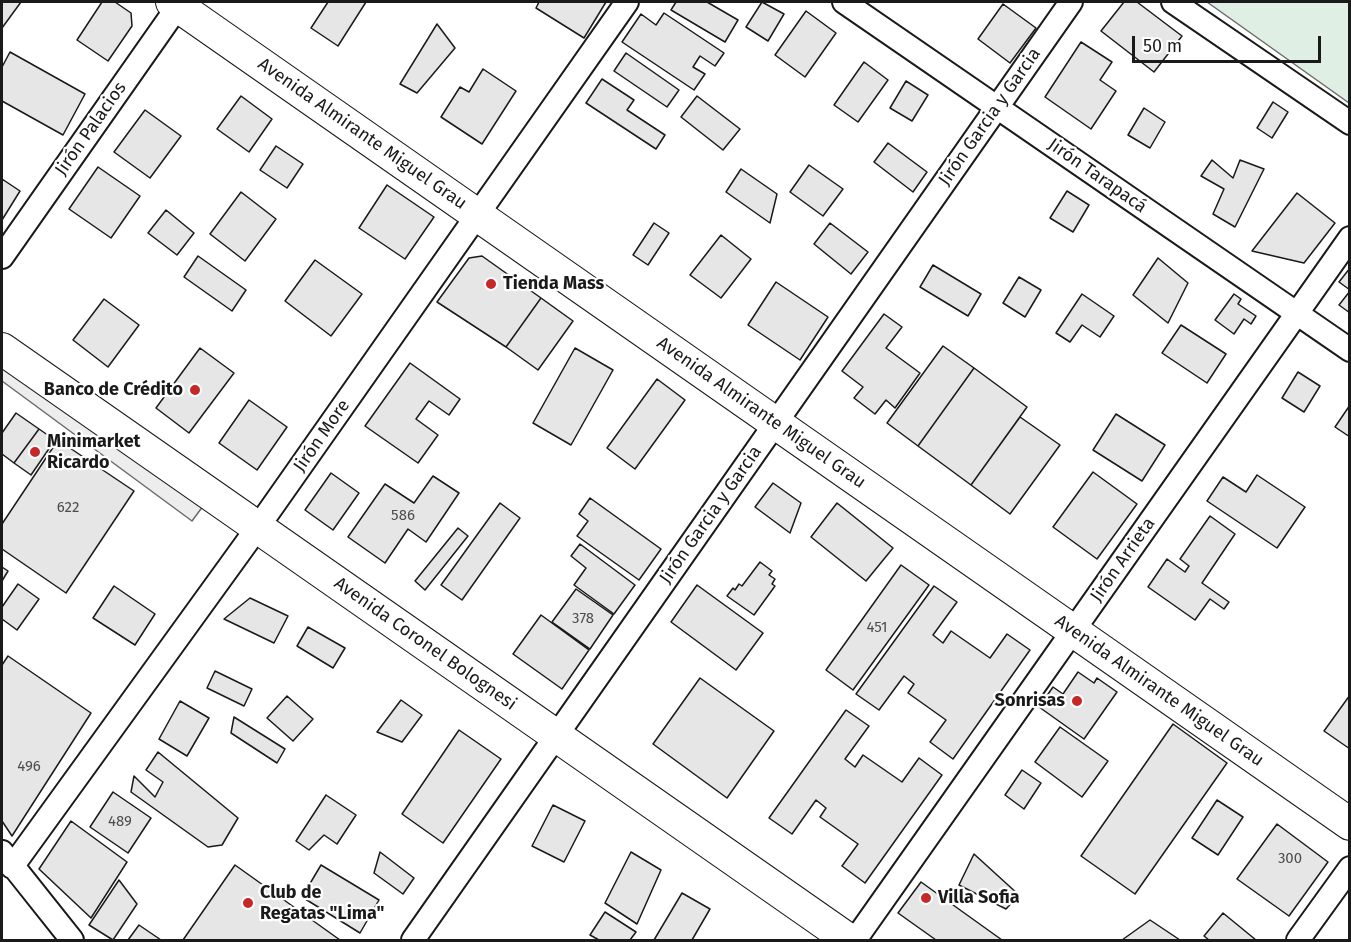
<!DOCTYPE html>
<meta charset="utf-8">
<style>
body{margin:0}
#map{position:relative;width:1351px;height:942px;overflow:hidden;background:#fff;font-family:"Fira Sans",sans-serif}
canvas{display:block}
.frame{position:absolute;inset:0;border:3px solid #1a1a1a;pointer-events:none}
.scale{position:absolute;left:1132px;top:36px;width:189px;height:27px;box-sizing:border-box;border:3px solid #1a1a1a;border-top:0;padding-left:8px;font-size:18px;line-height:21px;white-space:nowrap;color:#1a1a1a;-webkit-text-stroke:4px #fff;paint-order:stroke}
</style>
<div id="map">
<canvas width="1351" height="942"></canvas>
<div class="frame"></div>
<div class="scale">50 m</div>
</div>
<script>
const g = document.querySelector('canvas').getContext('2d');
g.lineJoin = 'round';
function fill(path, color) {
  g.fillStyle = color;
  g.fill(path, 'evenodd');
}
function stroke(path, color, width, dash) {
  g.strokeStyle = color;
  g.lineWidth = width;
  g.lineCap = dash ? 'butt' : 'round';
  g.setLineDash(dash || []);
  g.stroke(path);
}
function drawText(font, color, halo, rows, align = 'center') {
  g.font = font + ' "Fira Sans",sans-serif';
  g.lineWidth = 4.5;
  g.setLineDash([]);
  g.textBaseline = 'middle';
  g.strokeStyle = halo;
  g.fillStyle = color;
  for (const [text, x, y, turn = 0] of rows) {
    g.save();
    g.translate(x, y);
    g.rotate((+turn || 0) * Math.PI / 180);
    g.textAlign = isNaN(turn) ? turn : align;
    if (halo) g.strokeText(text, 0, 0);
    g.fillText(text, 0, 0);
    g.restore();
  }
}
const green = new Path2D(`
 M1207 2H1349V103Z`);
fill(green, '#e0efe3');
stroke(green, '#6a6a6a', 1.5);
const parking = new Path2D(`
 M2 349 212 494 192 521 2 381Z`);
fill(parking, '#ededed');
stroke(parking, '#6a6a6a', 1.5);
const building = new Path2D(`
 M2 2H21L2 28Z
 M102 2H115L131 13 132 26 108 61 77 40Z
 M328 2H366L338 46 311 28Z
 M539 2H606L584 38 536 8Z
 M676 2H707L738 20 725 42 671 10Z
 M762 2 784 14 768 41 746 27Z
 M1124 2H1137L1182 36 1154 72 1101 31Z
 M1003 4 1036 28 1010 63 978 39Z
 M806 11 836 33 805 77 775 55Z
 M664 13 724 53 715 66 700 56 693 67 705 74 694 90 622 42 641 14 656 25Z
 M437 24 455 48 417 93 400 84Z
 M1081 42 1112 62 1100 80 1116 91 1091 129 1045 97Z
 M10 52 85 94 63 135 2 101V67Z
 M626 53 679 90 667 107 614 71Z
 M864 62 888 80 858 122 834 105Z
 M483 69 516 91 482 144 441 117 460 87 469 92Z
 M602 79 634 100 627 110 665 135 656 149 586 103Z
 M906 81 928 95 912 121 890 108Z
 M241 96 272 119 249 152 217 129Z
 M697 96 740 129 723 150 681 117Z
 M1273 102 1288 112 1272 138 1257 128Z
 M1144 108 1165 122 1150 148 1128 135Z
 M145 110 181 136 150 178 114 152Z
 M888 143 927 172 913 192 874 162Z
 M276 146 303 164 287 188 260 170Z
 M1212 160 1233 178 1240 160 1264 169 1235 227 1213 214 1224 189 1201 176Z
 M809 165 843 189 823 216 790 192Z
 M98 167 140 196 111 238 69 209Z
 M741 169 777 194 770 223 726 192Z
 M2 179 20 191 2 220Z
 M387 185 434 217 405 259 359 228Z
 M1067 191 1089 205 1073 232 1050 218Z
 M241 192 276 219 245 261 210 234Z
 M1297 193 1335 223 1304 263 1252 251Z
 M166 210 194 233 177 255 148 233Z
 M654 223 669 233 648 265 633 255Z
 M830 223 868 252 851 274 814 244Z
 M721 235 751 259 721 298 690 275Z
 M198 256 246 290 232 311 184 277Z
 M482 256 541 298 506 347 437 302 469 258Z
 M1158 258 1188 283 1168 323 1133 295Z
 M315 260 362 294 331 336 285 301Z
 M933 265 981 294 968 316 920 287Z
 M1350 268V290L1339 282Z
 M1019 277 1041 290 1025 317 1003 303Z
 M776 282 828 317 800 360 748 325Z
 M1350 291V313L1339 305Z
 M1082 294 1114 316 1100 337 1082 325 1070 342 1056 333Z
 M1234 294 1241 299 1238 304 1256 316 1251 324 1244 319 1234 334 1215 320Z
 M541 298 573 321 538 370 506 347Z
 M104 299 139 325 108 367 73 340Z
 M884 314 902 327 886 348 920 373 895 408 886 400 875 414 854 398 863 387 842 371Z
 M1181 325 1226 354 1207 383 1162 353Z
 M943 346 974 368 918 446 887 423Z
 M200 348 234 373 189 433 156 408Z
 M575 348 613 370 571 445 533 423Z
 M410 363 460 399 449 415 429 401 416 419 438 435 418 463 365 426Z
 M974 368 1027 407 971 485 918 446Z
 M1298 372 1320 386 1304 412 1282 398Z
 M657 379 685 400 635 469 607 448Z
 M249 400 287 427 257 470 219 443Z
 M1350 405V437L1335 427Z
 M16 413 39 429 14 463 2 454V433Z
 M1116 414 1165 445 1142 481 1093 450Z
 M1020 417 1060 445 1010 514 971 485Z
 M39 429 55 440 31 475 14 463Z
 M58 440 134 491 66 593 2 549V524Z
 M1093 472 1137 504 1097 559 1053 527Z
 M331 473 359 493 333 530 305 510Z
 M1257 475 1305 507 1277 548 1207 501 1223 477 1246 492Z
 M433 476 459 493 426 542 408 529 385 563 348 537 385 484 414 503Z
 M773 483 801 503 790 533 755 507Z
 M590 498 661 549 639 580 577 536 588 521 579 514Z
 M500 503 520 518 462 600 441 585Z
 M837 503 893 548 866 581 811 537Z
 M1210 516 1235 534 1202 583 1229 602 1224 609 1210 599 1195 620 1148 587 1167 559 1185 572 1189 566 1180 559Z
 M458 528 468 536 425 590 415 581Z
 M580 544 635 585 614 614 574 585 586 568 571 556Z
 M760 562 772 571 769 575 775 579 772 584 775 586 754 615 727 596 733 588 735 590 739 584 742 586Z
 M901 565 929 585 853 690 826 670Z
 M2 567 8 571 2 581Z
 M18 584 39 599 17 630 2 619V607Z
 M697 585 763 633 736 670 671 622Z
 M114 586 155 614 135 645 93 618Z
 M934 586 957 602 933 635 943 643 951 631 990 658 1007 634 1030 650 953 759 930 742 946 720 908 693 914 684 904 676 879 710 856 694Z
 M576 589 613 615 590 649 552 622Z
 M250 598 288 616 274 643 224 619Z
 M541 615 589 650 562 689 513 654Z
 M308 627 345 648 333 668 297 646Z
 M8 656 91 713 12 836 2 821V665Z
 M215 671 252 689 244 706 207 688Z
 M1078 672 1094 683 1097 678 1117 692 1084 739 1039 707 1053 687 1063 694Z
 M700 678 774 731 727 798 653 744Z
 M1350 695V749L1324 731Z
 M287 696 313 719 293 741 267 718Z
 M401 700 422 715 402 742 377 732Z
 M180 701 209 718 187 756 159 739Z
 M846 710 869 726 845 759 855 767 863 755 902 782 919 758 942 775 865 883 842 866 858 844 820 817 826 808 816 800 792 834 769 818Z
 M234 717 285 749 277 763 231 733Z
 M1173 724 1227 763 1135 894 1081 856Z
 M1060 727 1108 761 1082 797 1035 762Z
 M459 730 501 759 443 843 402 814Z
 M158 752 238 818 222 845 208 847 131 792 134 776 155 797 163 782 146 770Z
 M1022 770 1041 783 1024 809 1005 795Z
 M113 792 151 818 128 853 90 827Z
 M326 795 356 815 337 844 324 835 309 850 296 841Z
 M1217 800 1243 817 1218 855 1192 838Z
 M553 805 585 821 564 862 532 846Z
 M71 821 127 862 91 918 39 869Z
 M1277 824 1328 862 1289 916 1237 879Z
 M380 852 414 878 403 894 374 873Z
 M631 852 661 870 637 924 605 903Z
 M974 854 1019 895 1006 909 959 885Z
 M235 865 340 940H183Z
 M321 865 379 900 360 933 302 897Z
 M119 880 137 904 113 940 89 925Z
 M921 882 1002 940H936L898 913Z
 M682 893 710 909 692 940H654Z
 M605 912 636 932 630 940H599L590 935Z
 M1223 913 1256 940H1209L1204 936Z
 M1150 920 1180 940H1122Z
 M139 925 161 940H128Z`);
fill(building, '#e6e6e6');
stroke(building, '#1a1a1a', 1.5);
const street = new Path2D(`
 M844 2 1350 350
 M1173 2 1350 123
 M2 257 181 2
 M2 852 72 940
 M12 867 258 527 627 2
 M413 940 1071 2
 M855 940 1350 238
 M1298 940 1350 868`);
const secondary = new Path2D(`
 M172 2 1350 824
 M2 349 849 940`);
stroke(street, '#1a1a1a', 26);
stroke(secondary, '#1a1a1a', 34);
stroke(street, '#fff', 22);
stroke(secondary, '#fff', 32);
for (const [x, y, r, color] of [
 [491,284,6,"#c62828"],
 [195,390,6,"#c62828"],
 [35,452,6,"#c62828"],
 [1077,701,6,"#c62828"],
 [926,898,6,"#c62828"],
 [248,903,6,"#c62828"]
]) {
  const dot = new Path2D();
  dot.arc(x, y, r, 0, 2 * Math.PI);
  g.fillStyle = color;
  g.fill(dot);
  stroke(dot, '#fff', 2);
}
drawText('15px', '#4d4d4d', null, [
 ["622",68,508],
 ["586",403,516],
 ["378",583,619],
 ["451",877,628],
 ["496",29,767],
 ["489",120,822],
 ["300",1290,859]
]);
drawText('18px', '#1a1a1a', '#fff', [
 ["Jirón Garcia y Garcia",990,117,-55],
 ["Jirón Palacios",91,129,-55],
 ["Avenida Almirante Miguel Grau",362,134,35],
 ["Jirón Tarapacá",1097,176,35],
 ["Avenida Almirante Miguel Grau",761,413,35],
 ["Jirón More",322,436,-55],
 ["Jirón Garcia y Garcia",711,515,-55],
 ["Jirón Arrieta",1123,560,-55],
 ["Avenida Coronel Bolognesi",425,644,35],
 ["Avenida Almirante Miguel Grau",1159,691,35]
]);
drawText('bold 18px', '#1a1a1a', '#fff', [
 ["Tienda Mass",503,284],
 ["Banco de Crédito",183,390,"right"],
 ["Minimarket",47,442],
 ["Ricardo",47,463],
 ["Sonrisas",1065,701,"right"],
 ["Club de",260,893],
 ["Regatas \"Lima\"",260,914],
 ["Villa Sofia",938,898]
], 'left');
</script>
